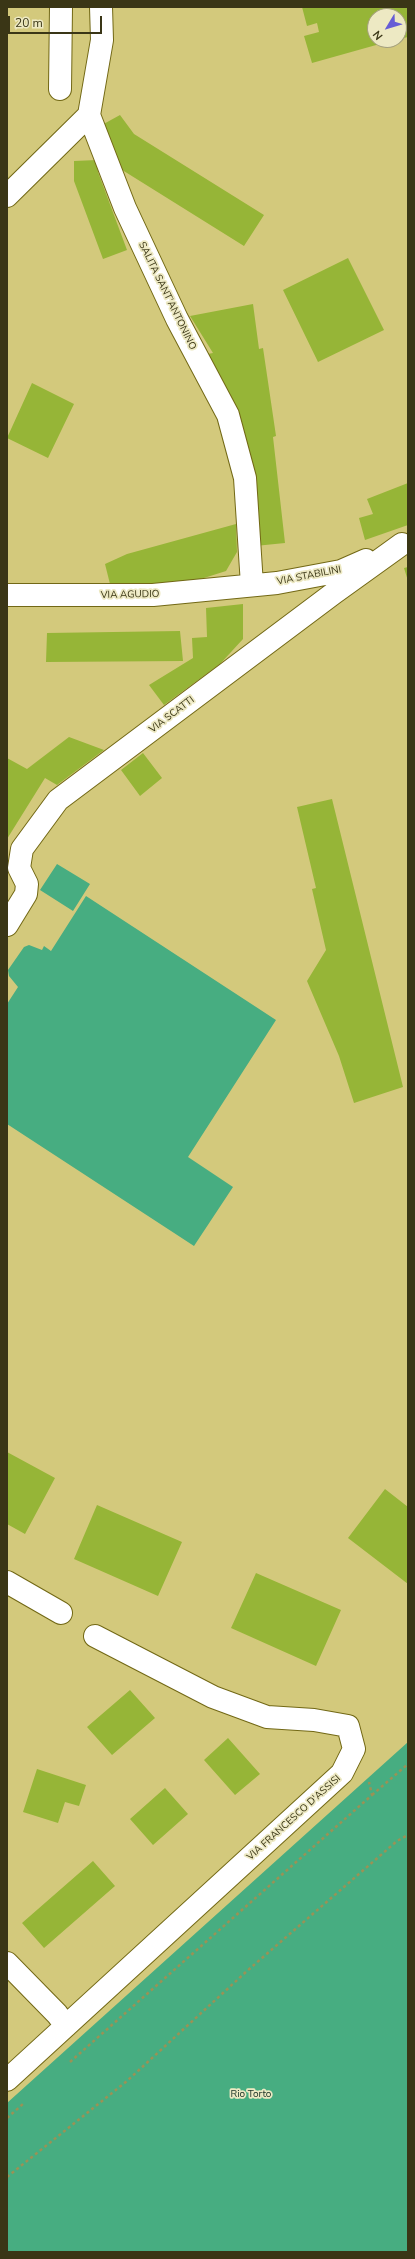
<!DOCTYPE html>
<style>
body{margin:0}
#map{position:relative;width:415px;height:2259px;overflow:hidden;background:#d3c97c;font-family:"Nunito Sans",sans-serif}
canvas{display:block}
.frame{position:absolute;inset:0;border:8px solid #3a3616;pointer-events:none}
.north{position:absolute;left:367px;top:8px;width:40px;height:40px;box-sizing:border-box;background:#ede9c3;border:1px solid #a5a17e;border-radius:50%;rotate:232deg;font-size:11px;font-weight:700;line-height:16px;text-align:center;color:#3a3616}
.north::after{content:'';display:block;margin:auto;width:14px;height:18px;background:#665dd6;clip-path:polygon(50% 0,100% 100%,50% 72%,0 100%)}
.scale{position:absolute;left:8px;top:16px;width:94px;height:18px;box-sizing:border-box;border:2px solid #3a3616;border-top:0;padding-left:5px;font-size:12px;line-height:14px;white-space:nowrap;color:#3a3616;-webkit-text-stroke:3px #ede9c3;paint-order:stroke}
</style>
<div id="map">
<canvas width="415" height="2259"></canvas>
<div class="frame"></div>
<div class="north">N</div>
<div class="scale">20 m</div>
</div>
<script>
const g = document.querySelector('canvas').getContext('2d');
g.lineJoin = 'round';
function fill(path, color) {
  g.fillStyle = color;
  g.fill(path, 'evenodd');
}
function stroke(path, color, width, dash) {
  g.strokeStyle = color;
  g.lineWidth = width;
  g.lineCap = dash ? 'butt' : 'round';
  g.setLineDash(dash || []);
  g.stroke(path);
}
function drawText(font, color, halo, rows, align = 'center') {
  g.font = font + ' "Nunito Sans",sans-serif';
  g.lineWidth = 3.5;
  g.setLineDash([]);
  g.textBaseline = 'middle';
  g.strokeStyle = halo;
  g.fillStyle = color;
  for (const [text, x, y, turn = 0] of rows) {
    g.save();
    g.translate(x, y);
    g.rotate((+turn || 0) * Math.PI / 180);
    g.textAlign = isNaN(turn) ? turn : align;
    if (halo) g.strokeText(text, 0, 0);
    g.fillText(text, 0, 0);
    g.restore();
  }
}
fill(new Path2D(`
 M57 864 90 884 73 911 40 890Z
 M86 896 276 1020 188 1157 233 1187 194 1246 7 1124V1004L18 987 9 976 8 970 24 947 29 945 42 950 44 946 51 951Z
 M408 1742V2252H7V2103Z`), '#47ad81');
fill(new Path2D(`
 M302 7H408V37L399 39V16H375V40H394L312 63 304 36 319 32 317 23 307 26Z
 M120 115 134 134 264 215 244 246 111 163 100 126Z
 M97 160 98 172 127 250 103 259 74 181V161Z
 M348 258 384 330 318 362 283 290Z
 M253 304 259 349 263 348 276 436 273 437 285 543 255 546 202 355 213 353 190 316Z
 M32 383 74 404 48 458 7 438Z
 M408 483V525L365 540 359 518 373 514 367 499Z
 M236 524 237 552 226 571 185 584 111 588 105 564 127 554Z
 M408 567V581L404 568Z
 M243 604V639L220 664 164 705 149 685 193 658 192 638 207 637 206 608Z
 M180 631 183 661 46 662 47 633Z
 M69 737 104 750 57 785 45 778 7 839V758L27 769Z
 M143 753 162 778 140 796 121 770Z
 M332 799 403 1087 354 1103 339 1056 307 981 326 950 312 889 316 888 297 807Z
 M7 1452 55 1478 25 1534 7 1524Z
 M385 1489 408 1507V1584L348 1538Z
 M97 1505 182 1542 158 1596 74 1559Z
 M256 1573 341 1610 316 1666 231 1628Z
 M130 1690 155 1718 112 1755 87 1727Z
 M228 1738 260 1774 235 1795 204 1760Z
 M37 1769 86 1785 79 1806 65 1802 58 1823 23 1812Z
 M165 1788 188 1814 153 1845 130 1819Z
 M93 1861 115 1886 44 1948 22 1923Z`), '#96b537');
const street = new Path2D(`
 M101 7 102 40 89 115 125 208 177 319 228 415 245 478 252 585
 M60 89 61 7
 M7 196 89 115
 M7 595H153L277 583 341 571 366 560
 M7 925 26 894 27 884 19 868 22 849 58 800 334 593 402 544
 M7 1582 61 1613
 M7 1963 57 2014 66 2026
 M7 2080 342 1773 354 1749 348 1726 314 1720 267 1717 213 1697 95 1636`);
stroke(street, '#726815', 24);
stroke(new Path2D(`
 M372 1795 408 1764
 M70 2062 372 1795 369 1782
 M7 2118 23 2104
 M7 2177 127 2081 247 1971 397 1841 408 1835`), '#9a9256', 2.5, [3, 3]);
stroke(street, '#fff', 22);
drawText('10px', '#3a3616', '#ede9c3', [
 ["SALITA SANT'ANTONINO",167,296,64],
 ["VIA STABILINI",309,576,-11],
 ["VIA AGUDIO",130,595,-1],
 ["VIA SCATTI",172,715,-37],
 ["VIA FRANCESCO D'ASSISI",294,1818,-42]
]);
drawText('10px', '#193125', '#ede9c3', [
 ["Rio Torto",251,2095]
]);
</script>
